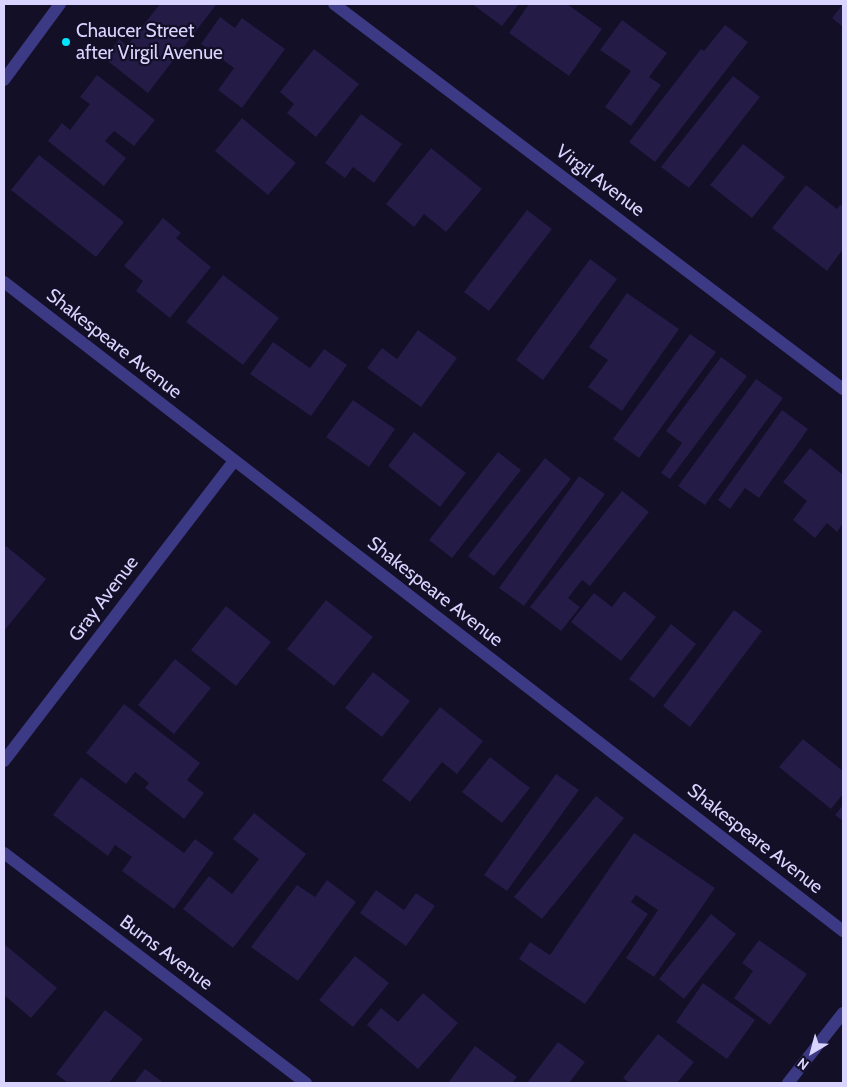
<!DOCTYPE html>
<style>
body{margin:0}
#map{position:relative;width:847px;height:1087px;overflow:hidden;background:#130f26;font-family:Cabin,sans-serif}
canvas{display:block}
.frame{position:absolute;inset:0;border:5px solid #d9d4ff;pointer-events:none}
.north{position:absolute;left:787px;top:1027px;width:50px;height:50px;-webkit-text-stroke:4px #130f26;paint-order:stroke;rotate:217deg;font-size:14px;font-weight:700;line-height:20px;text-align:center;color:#d9d4ff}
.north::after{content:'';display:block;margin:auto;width:18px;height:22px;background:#d9d4ff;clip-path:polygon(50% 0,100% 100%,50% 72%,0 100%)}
</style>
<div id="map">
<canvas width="847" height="1087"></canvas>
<div class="frame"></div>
<div class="north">N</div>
</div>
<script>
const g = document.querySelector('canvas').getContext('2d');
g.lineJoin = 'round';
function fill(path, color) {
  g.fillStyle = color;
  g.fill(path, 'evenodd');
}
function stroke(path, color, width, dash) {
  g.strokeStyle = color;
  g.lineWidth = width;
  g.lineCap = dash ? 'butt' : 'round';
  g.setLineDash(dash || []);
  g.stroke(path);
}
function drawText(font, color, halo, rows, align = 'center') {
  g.font = font + ' Cabin,sans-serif';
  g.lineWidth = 4.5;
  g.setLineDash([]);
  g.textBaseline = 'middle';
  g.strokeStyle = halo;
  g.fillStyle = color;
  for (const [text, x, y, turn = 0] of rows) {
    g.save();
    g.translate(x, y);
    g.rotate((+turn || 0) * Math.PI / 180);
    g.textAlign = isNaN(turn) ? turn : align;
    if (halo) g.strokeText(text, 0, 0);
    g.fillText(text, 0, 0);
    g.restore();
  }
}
fill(new Path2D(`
 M160 4 216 5 148 93 104 58 119 39 127 46Z
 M472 4H519L502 26Z
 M529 4H567L602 29 569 76 509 33Z
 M843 4V27L832 18Z
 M220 17 235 28 242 18 285 49 242 108 218 90 234 68 201 44Z
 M622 20 667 53 649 77 661 85 631 126 605 107 631 71 600 50Z
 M725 25 748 42 655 162 629 142 701 49 704 51Z
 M314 49 359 84 316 137 287 113 294 104 280 92Z
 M97 75 155 120 134 146 114 131 105 141 126 158 104 186 48 141 62 123 70 130 90 104 80 97Z
 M733 76 760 97 689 188 661 167Z
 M361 114 402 144 374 183 353 167 345 178 325 163Z
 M242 118 296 163 268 195 215 151Z
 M743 144 785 177 752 218 710 185Z
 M431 148 482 189 446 232 424 214 414 227 386 204Z
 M39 155 124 222 96 257 11 190Z
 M806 185 837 209 840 205 843 207V249L827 271 772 228Z
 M527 210 552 229 489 311 464 292Z
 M163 218 181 233 176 238 211 267 170 318 136 291 143 281 124 266Z
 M590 259 617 279 543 380 516 360Z
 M223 275 279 318 243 365 186 322Z
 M627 293 679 329 622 411 588 387 608 360 589 347Z
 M418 330 457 358 421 407 367 368 382 348 397 359Z
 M690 334 716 352 639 458 613 439Z
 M273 342 310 368 324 349 347 365 311 416 250 374Z
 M721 357 747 376 670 479 661 473 682 443 666 431Z
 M756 379 783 398 705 505 678 486Z
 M353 400 395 429 369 467 326 437Z
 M782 410 808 429 759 498 745 488 730 509 718 500Z
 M414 432 466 473 440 507 388 466Z
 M810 448 843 475V523L837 532 827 523 815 538 793 520 807 501 783 482Z
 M498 452 521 470 452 558 429 540Z
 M545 458 571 479 494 576 468 556Z
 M579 476 605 494 524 606 499 588Z
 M622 491 649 512 590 586 582 580 568 598 580 607 561 631 530 607Z
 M6 546 46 579 4 631V549Z
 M624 591 656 617 621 661 571 622 594 593 612 607Z
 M326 600 373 637 334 686 287 649Z
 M226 606 271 642 236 686 191 650Z
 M734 610 762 631 690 727 663 706Z
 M671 624 696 644 654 698 629 679Z
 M175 659 211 688 174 734 138 705Z
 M373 672 410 701 382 737 345 708Z
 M124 704 200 763 187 780 204 793 184 819 145 788 149 783 135 772 126 784 86 753Z
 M440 707 483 741 457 774 442 762 410 802 382 780Z
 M803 739 843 771V794L831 809 779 767Z
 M490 757 530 788 502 823 462 792Z
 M556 774 579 790 507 891 484 875Z
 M81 777 184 853 195 839 214 853 174 909 122 871 132 857 115 845 108 856 53 815Z
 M596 796 624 818 542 919 514 897Z
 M843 805V821L835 815Z
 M254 813 306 854 233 948 183 909 209 876 232 894 259 859 233 839Z
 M634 833 715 888 654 977 626 958 658 910 636 895 631 902 648 914 585 1004 519 959 530 942 550 955Z
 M327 880 356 902 298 981 251 947 297 885 315 897Z
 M376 890 404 910 416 893 435 906 406 946 360 913Z
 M711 914 736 934 684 999 659 979Z
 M759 940 807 974 770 1025 734 998 753 971 742 963Z
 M4 944 57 988 31 1018 4 995Z
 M355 956 389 983 353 1027 319 1000Z
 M703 983 755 1020 727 1059 676 1022Z
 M423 993 458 1023 418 1069 367 1025 381 1008 398 1022Z
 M105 1010 143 1039 109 1083H68L56 1074Z
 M658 1034 694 1062 677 1083H629L623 1078Z
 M558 1042 585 1062 569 1083H527Z
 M475 1046 517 1077 512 1083H448Z
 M145 1069 164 1083H134Z`), '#241b47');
stroke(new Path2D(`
 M334 4 843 389
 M4 80 60 4
 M4 282 843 931
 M4 761 234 461
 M4 853 306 1083
 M788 1083 843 1013`), '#3d3a85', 12);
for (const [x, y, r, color] of [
 [66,42,5,"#00e5ff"]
]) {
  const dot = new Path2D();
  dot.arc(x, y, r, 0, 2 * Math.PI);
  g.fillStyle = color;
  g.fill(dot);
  stroke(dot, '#130f26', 2);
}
drawText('19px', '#d9d4ff', '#130f26', [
 ["Chaucer Street",76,31],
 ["after Virgil Avenue",76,53]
], 'left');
drawText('19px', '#d9d4ff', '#130f26', [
 ["Virgil Avenue",600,181,37],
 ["Shakespeare Avenue",114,344,38],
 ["Shakespeare Avenue",435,592,38],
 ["Gray Avenue",104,599,-53],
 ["Shakespeare Avenue",755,839,38],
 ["Burns Avenue",166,953,37]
]);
</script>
